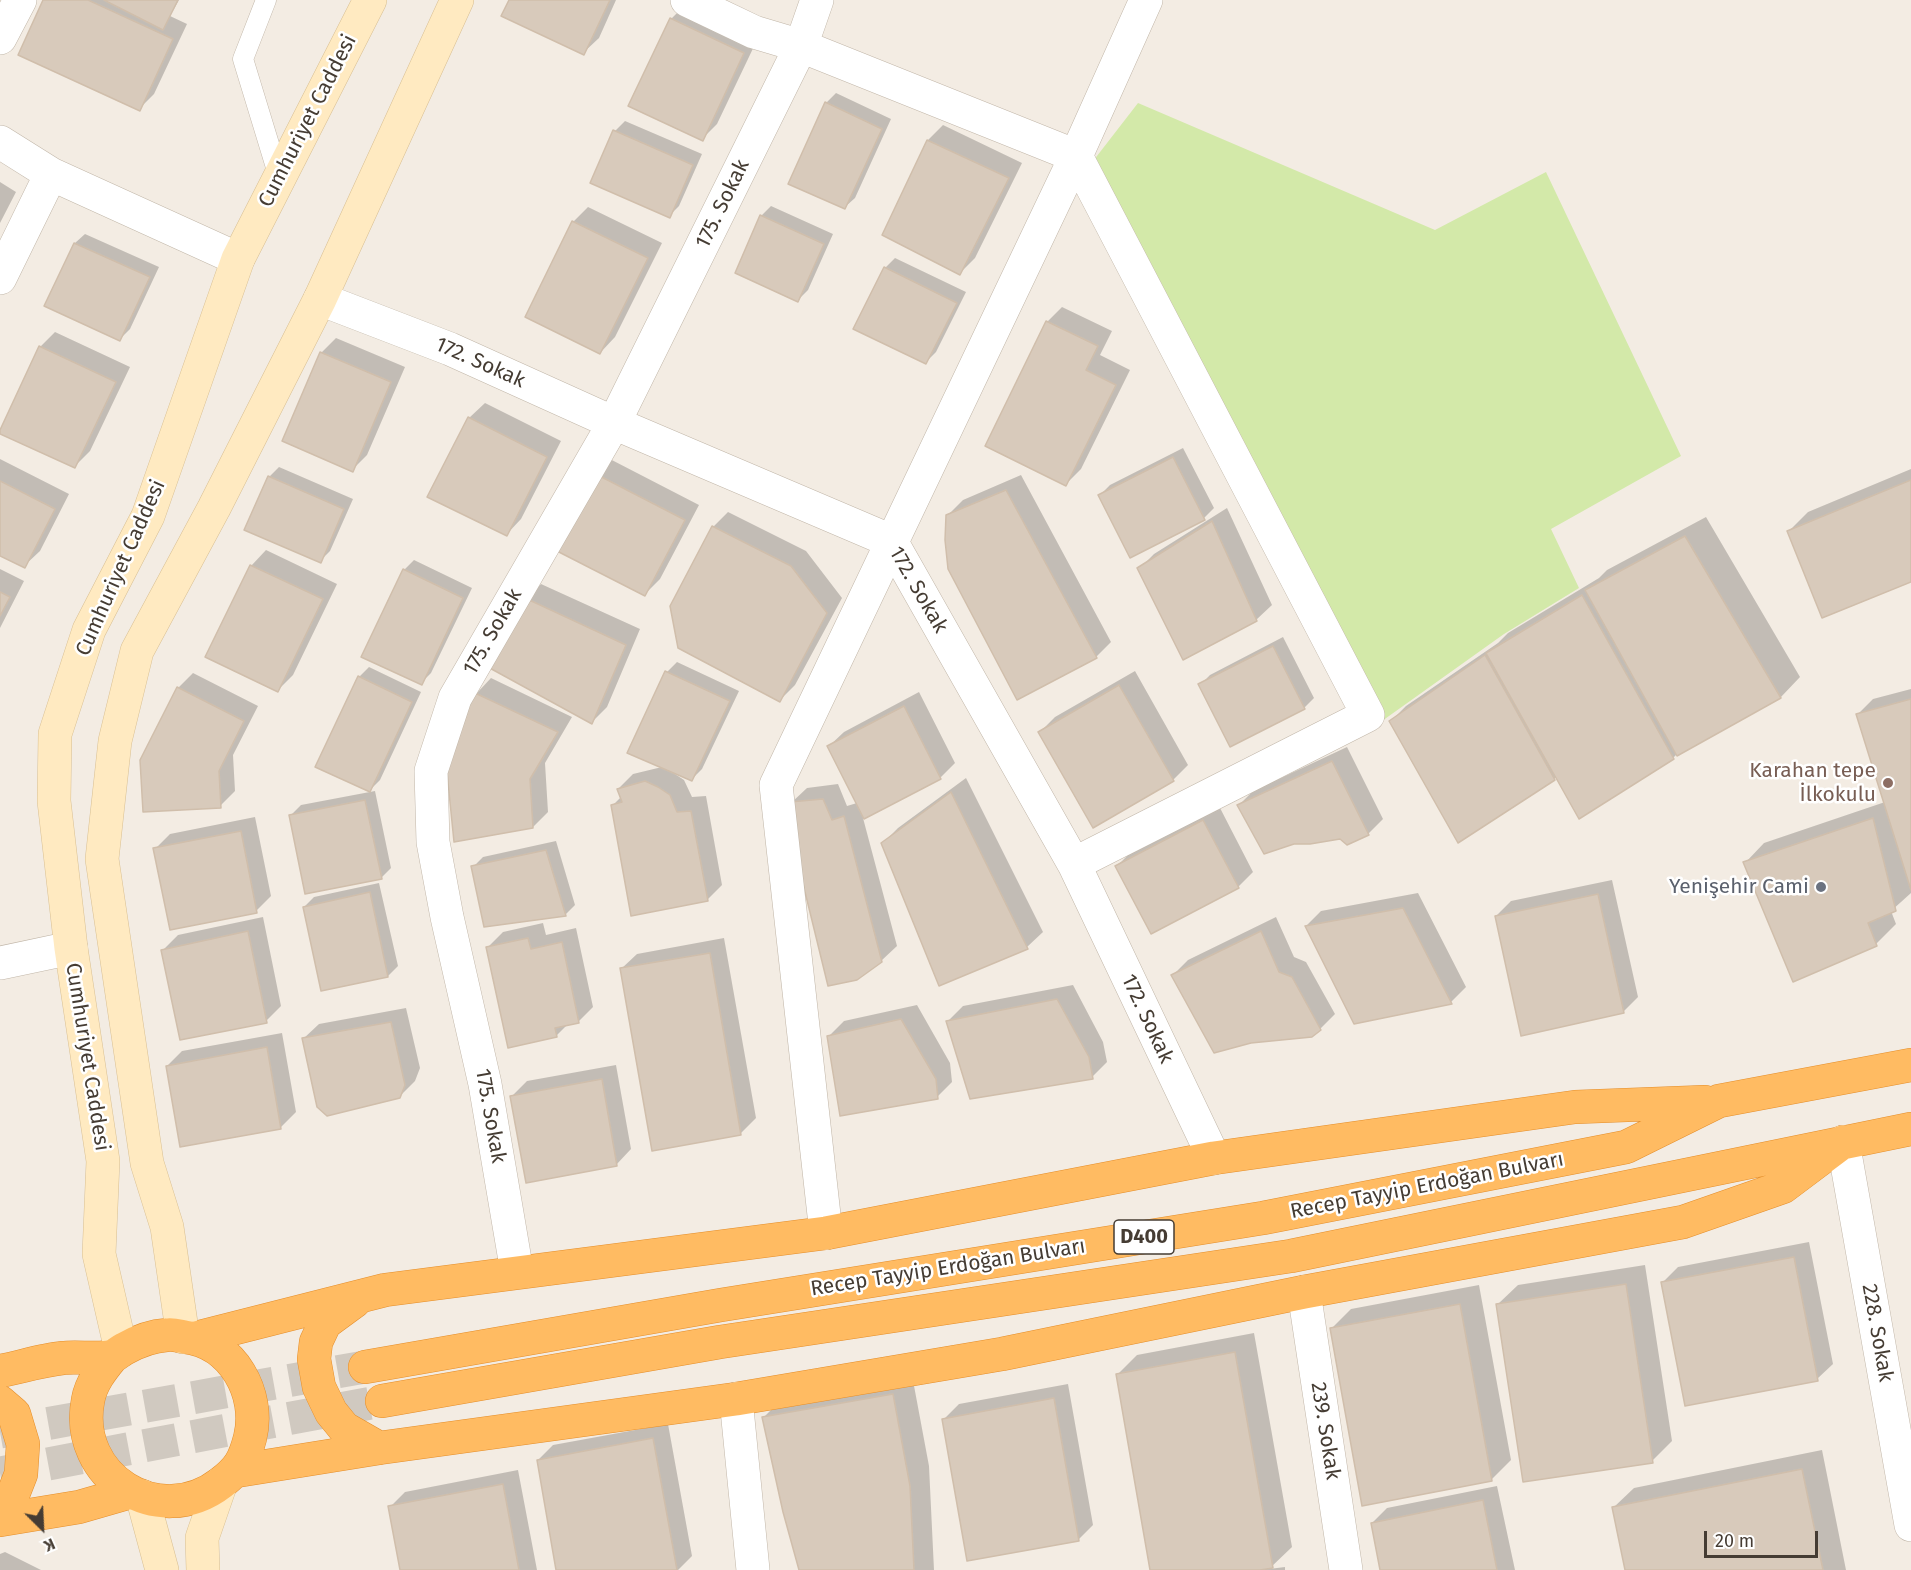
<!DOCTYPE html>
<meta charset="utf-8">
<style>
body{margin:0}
#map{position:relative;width:1911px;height:1570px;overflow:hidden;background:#f3ece3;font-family:"Fira Sans",sans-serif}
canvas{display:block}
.north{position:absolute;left:12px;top:1498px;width:60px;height:60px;-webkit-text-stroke:4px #fff;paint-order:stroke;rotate:156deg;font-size:16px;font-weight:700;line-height:24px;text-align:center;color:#453c33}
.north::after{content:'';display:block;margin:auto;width:21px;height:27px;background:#453c33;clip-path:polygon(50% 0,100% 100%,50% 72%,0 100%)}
.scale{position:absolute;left:1704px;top:1531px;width:114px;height:27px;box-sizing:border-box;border:3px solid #453c33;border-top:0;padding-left:8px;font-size:18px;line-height:21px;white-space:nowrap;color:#453c33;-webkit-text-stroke:4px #fff;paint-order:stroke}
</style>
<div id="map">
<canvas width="1911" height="1570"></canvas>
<div class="north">K</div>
<div class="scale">20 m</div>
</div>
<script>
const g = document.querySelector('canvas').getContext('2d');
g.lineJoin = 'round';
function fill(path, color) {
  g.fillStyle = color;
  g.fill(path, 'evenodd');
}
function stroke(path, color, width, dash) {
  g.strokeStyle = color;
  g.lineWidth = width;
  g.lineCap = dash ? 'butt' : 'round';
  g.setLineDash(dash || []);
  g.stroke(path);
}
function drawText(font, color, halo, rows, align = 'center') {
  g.font = font + ' "Fira Sans",sans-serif';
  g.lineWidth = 5;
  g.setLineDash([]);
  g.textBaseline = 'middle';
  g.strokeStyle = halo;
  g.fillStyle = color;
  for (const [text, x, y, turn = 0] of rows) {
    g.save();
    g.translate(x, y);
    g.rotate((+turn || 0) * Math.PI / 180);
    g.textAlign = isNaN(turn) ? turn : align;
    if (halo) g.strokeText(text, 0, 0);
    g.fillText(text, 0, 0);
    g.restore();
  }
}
fill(new Path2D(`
 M1138 103 1435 230 1546 172 1681 456 1551 529 1579 588 1504 634 1382 721 1090 165Z`), '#d3e9a9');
fill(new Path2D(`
 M45 0H179L170 16 187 24 154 94 139 109Z
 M511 0H616L599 38 583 53Z
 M686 4 758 38 717 124 702 139 671 19Z
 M836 93 891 119 855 198 845 207 826 103Z
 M625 121 702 154 679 206 669 216 615 131Z
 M943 125 1022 163 975 258 960 273 884 234 928 140Z
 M0 182 16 192 0 223Z
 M771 206 833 234 808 290 798 300 761 216Z
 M588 207 662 243 615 337 600 353 573 222Z
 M85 234 159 267 130 329 120 339 75 243Z
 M895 258 966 292 936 352 926 362 885 268Z
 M1062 307 1112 331 1100 355 1130 370 1081 469 1066 484 1047 322Z
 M55 332 130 367 90 451 75 466 40 347Z
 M336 338 405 367 367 455 352 470 321 353Z
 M485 403 561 441 521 519 506 535 429 496 469 418Z
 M1183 448 1214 508 1204 518 1100 495 1110 485Z
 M606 457 699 505 660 579 645 594 555 549Z
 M0 459 69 494 40 551 24 566 0 554Z
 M279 467 353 499 330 551 320 561 269 477Z
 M1911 469V580L1788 532 1808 512Z
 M1021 475 1111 642 1096 657 947 516 963 500Z
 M1227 508 1272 605 1256 620 1139 569 1154 554Z
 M728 512 806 551 842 598 795 685 780 700 713 527Z
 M1706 517 1800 677 1781 697 1677 754 1673 758 1557 776 1554 779 1391 721 1406 706 1498 643 1508 633 1599 578 1607 570Z
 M266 550 337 584 293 675 278 690 251 566Z
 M414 560 472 588 431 673 421 683 404 570Z
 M0 569 24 581 0 628Z
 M541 584 640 629 607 707 592 722 526 599Z
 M1283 637 1314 698 1304 708 1230 745 1200 685 1210 675Z
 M677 662 739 691 702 769 692 779 676 772 675 774 684 780 692 797 706 796 722 885 707 900 612 806 621 797 618 789 633 774 662 767 667 672Z
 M369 667 421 692 380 780 370 790 359 677Z
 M1135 671 1188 765 1173 780 1040 732 1055 717Z
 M193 673 258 706 233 755 235 791 220 806 178 688Z
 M491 678 572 717 545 763 548 812 533 827 476 694Z
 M1911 689V893L1891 911 1896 924 1876 944 1794 980 1745 863 1764 843 1885 802 1858 714 1873 699Z
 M919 692 955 763 940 778 863 818 897 946 881 961 791 803 807 788 838 784 847 806 857 803 828 747 844 732Z
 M1347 747 1383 819 1368 834 1340 837 1238 806 1253 791Z
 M966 778 1043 932 1027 947 940 984 883 843 898 828Z
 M375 791 391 868 381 878 291 815 301 805Z
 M1219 806 1253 872 1238 887 1117 866 1132 851Z
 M255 817 271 896 256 911 155 849 170 834Z
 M556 841 575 905 565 915 473 867 483 857Z
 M1612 880 1638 997 1623 1012 1496 916 1511 901Z
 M379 883 398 966 388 976 304 907 314 897Z
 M1418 893 1466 987 1451 1002 1355 1022 1306 926 1321 911Z
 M263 917 281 1006 266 1021 163 950 178 935Z
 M1276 917 1294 957 1306 962 1335 1014 1320 1029 1173 975 1188 960Z
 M543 923 546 935 576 928 593 1007 578 1022 568 1024 556 1036 488 947 503 932Z
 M724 938 756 1118 741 1133 621 969 637 954Z
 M1073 985 1103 1042 1107 1062 1092 1077 948 1021 963 1006Z
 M917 1005 950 1063 952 1082 937 1097 829 1036 844 1021Z
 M406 1008 420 1068 415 1081 400 1096 303 1039 319 1024Z
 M282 1033 296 1112 281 1127 182 1145 167 1066 182 1051Z
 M616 1065 631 1149 616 1165 512 1096 527 1081Z
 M1809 1242 1833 1364 1817 1379 1663 1282 1678 1267Z
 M1645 1265 1672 1441 1652 1461 1498 1304 1518 1285Z
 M1479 1285 1511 1460 1491 1480 1332 1328 1351 1309Z
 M1254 1333 1292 1547 1269 1569 1285 1567V1570H1152L1117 1375 1137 1355Z
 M912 1375 929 1466 934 1570H800L763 1418 783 1398Z
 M1068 1384 1093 1525 1078 1540 944 1419 959 1404Z
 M668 1424 692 1556 678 1570H558L538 1460 553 1445Z
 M1822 1450 1846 1570H1626L1614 1507 1634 1488Z
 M518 1470 537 1570H402L390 1507 405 1492Z
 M1497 1486 1515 1570H1382L1372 1523 1387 1508Z
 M5 1552 41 1570H0V1554Z`), '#0003');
const building = new Path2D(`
 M43 0H88L173 39 140 111 18 55Z
 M104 0H178L163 30Z
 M509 0H610L584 55 501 16Z
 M670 18 744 53 703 141 628 106Z
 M825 102 882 129 845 209 788 184Z
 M613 130 693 165 670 218 590 183Z
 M927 140 1009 178 960 275 882 235Z
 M760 215 824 244 798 302 735 273Z
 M572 221 648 258 600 354 525 317Z
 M74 243 150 277 120 341 44 306Z
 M884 267 957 303 926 364 853 329Z
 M1046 321 1098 346 1086 370 1116 385 1066 486 985 446Z
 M39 346 116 382 75 468 0 434V430Z
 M320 352 391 382 353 472 282 441Z
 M468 417 547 457 507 536 427 497Z
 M1173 457 1205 520 1130 558 1098 495Z
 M590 471 685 520 645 596 553 549Z
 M268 476 344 509 321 563 244 530Z
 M1911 480V582L1822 618 1787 531Z
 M0 481 55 509 25 568 0 556Z
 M1006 490 1097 658 1017 700 948 569 945 540 946 515Z
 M1212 521 1257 621 1183 660 1137 568Z
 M712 526 791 566 827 613 780 702 678 648 670 606Z
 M1685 536 1781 698 1677 756 1585 590Z
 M250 565 323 599 278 692 205 657Z
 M403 569 463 598 422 685 361 657Z
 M0 592 10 597 0 616Z
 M1582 595 1674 759 1579 819 1486 653Z
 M525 598 626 645 592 724 486 666Z
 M1273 646 1305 709 1230 747 1198 684Z
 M1485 655 1555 780 1458 843 1389 721Z
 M665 671 730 701 692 781 627 753Z
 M358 676 412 702 370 792 315 767Z
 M1119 685 1174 781 1093 828 1038 732Z
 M177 687 244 721 219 771 221 808 143 812 140 760Z
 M475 693 558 732 530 779 533 828 454 842 444 742Z
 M1911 699V890L1856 714Z
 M904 706 941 779 864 819 827 746Z
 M1332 761 1369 835 1347 845 1340 839 1310 844H1294L1264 854 1237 805Z
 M645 781 658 787 670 795 677 812 691 811 708 901 631 916 611 805 622 802 617 789Z
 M951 792 1028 949 939 986 881 843Z
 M823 799 832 820 844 816 882 962 857 980 828 986 785 810 790 802Z
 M365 800 382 879 305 894 289 815Z
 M1873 818 1896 911 1868 923 1877 946 1793 982 1743 862Z
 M1203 820 1239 888 1151 934 1115 866Z
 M241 831 257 913 170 930 153 848Z
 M546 850 566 916 484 927 471 866Z
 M370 892 388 977 321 991 303 907Z
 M1598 894 1624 1013 1521 1036 1495 916Z
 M1403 908 1452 1004 1354 1024 1305 926Z
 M248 931 267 1023 180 1040 161 950Z
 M1261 931 1279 972 1292 977 1321 1030 1312 1037 1251 1043 1214 1053 1171 975Z
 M528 938 531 949 562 942 579 1023 555 1028 557 1037 508 1048 486 947Z
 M710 953 741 1135 652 1151 620 968Z
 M1057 999 1089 1057 1093 1079 970 1099 946 1021Z
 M901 1019 936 1079 938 1099 840 1116 827 1036Z
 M391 1022 405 1085 400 1098 327 1116 317 1107 302 1038Z
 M267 1047 281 1129 180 1147 166 1066Z
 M602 1079 617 1166 526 1183 510 1096Z
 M1794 1257 1818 1381 1685 1406 1661 1282Z
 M1626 1284 1653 1463 1523 1482 1496 1304Z
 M1460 1304 1492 1481 1362 1506 1330 1328Z
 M1235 1352 1273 1568 1260 1570H1150L1116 1374Z
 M893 1394 910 1486 914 1570H799L783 1512 762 1417Z
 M1054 1398 1079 1541 967 1561 942 1419Z
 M653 1438 677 1570H556L537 1460Z
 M1802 1469 1823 1570H1625L1612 1507Z
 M503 1484 519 1570H400L388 1506Z
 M1483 1500 1497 1570H1380L1371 1523Z`);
fill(building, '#d8cabb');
stroke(building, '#d0beab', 1.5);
stroke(new Path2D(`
 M0 1432 365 1367
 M0 1473 382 1401`), '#d0c9c0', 33, [33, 16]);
const lane = new Path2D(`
 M266 0 243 59 279 177`);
const street = new Path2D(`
 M687 0 754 32 801 46 1076 156 1368 715 1074 864
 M0 38 20 0
 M0 142 51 174 238 259
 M0 278 51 174
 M320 299 450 349 614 423 891 541 1074 864 1214 1158
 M0 963 71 948
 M1843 1142 1911 1525
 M826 1233 776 785 1076 156 1146 0
 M517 1272 485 1084 447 917 433 842 431 771 455 698 614 423 801 46 817 0
 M1304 1292 1346 1570
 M736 1399 753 1570`);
const secondary = new Path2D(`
 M183 1337 167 1227 147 1163 102 859 115 741 137 651 214 508 320 299 457 0
 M121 1350 99 1254 103 1161 71 948 54 801 55 734 89 630 148 516 238 259 370 0
 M142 1496 162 1570
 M203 1570 202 1538 221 1483`);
const highway = new Path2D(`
 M355 1301 325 1323 316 1342 314 1359 319 1387 331 1412 344 1428 379 1448
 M196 1338 385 1290 826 1233 1214 1158 1575 1107 1705 1102
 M365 1367 721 1305 1263 1218 1626 1147 1719 1101 1911 1065
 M0 1371C21 1367 42 1360 63 1358 76 1356 101 1360 113 1356 116 1355 120 1351 124 1349 138 1341 151 1336 167 1335 173 1334 179 1336 185 1337 233 1343 261 1394 250 1438 244 1461 239 1469 221 1483 159 1531 73 1477 88 1400 91 1383 102 1369 112 1357
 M382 1401 720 1342 1291 1256 1911 1129
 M0 1402 14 1414 23 1444 21 1474 12 1497 0 1510
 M236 1471 379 1448 736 1399 1002 1354 1304 1292 1683 1222 1783 1187 1843 1142
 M0 1520 79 1507 131 1492`);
stroke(lane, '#c1b6a8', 21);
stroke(street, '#c1b6a8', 34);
stroke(secondary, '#d8bf92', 34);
stroke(highway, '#e48e2b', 34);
stroke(lane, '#fff', 20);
stroke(street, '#fff', 33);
stroke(secondary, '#ffeac1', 33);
stroke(highway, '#ffbb62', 33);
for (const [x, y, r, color] of [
 [1888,783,6,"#8d6e63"],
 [1821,887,6,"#6b7280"]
]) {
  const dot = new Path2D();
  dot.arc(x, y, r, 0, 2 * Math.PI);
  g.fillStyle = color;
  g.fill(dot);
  stroke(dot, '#fff', 2);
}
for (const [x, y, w] of [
 [1144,1237,60]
]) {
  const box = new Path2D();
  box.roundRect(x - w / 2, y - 17, w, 34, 4.5);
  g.fillStyle = '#fff';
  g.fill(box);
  stroke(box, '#453c33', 1.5);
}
drawText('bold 20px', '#453c33', null, [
 ["D400",1144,1237]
]);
drawText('21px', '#453c33', '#fff', [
 ["Cumhuriyet Caddesi",308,121,-63],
 ["175. Sokak",723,204,-64],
 ["172. Sokak",480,363,24],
 ["Cumhuriyet Caddesi",121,568,-66],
 ["172. Sokak",918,590,60],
 ["175. Sokak",493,632,-60],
 ["172. Sokak",1147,1019,65],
 ["Cumhuriyet Caddesi",87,1057,81],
 ["175. Sokak",490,1116,80],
 ["Recep Tayyip Erdoğan Bulvarı",1427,1186,-11],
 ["Recep Tayyip Erdoğan Bulvarı",948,1268,-9],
 ["228. Sokak",1877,1333,80],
 ["239. Sokak",1325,1431,81]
]);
drawText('21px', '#785e54', '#fff', [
 ["Karahan tepe",1876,771],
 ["İlkokulu",1876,795]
], 'right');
drawText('21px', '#5b616d', '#fff', [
 ["Yenişehir Cami",1809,887]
], 'right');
</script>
